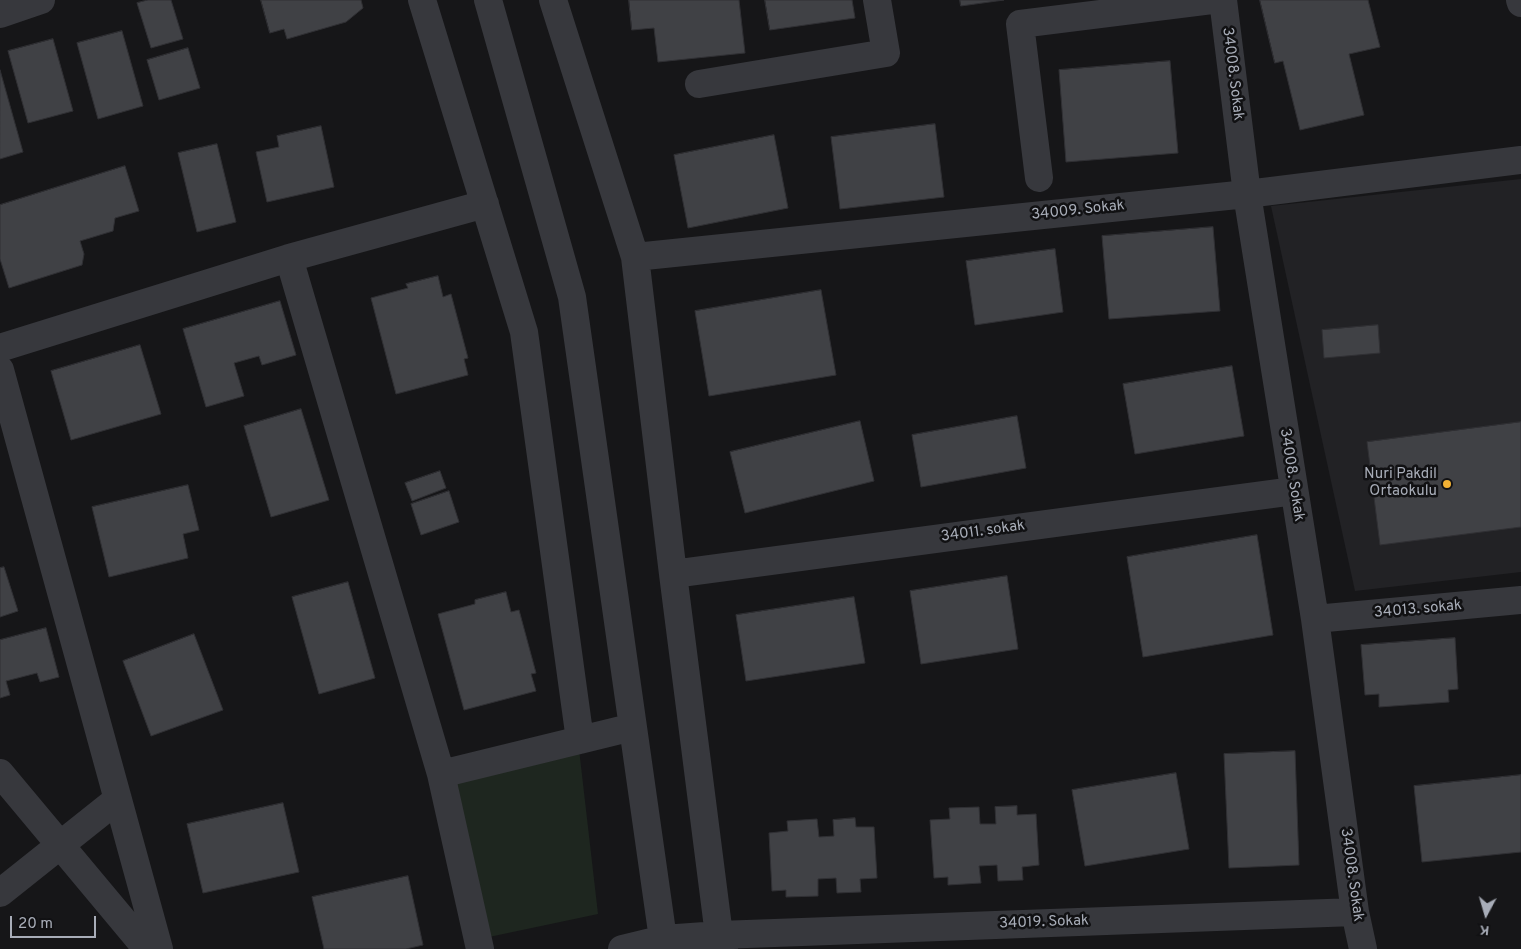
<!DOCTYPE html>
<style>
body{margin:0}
#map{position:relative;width:1521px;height:949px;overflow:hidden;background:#161618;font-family:Overpass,sans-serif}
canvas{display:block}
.north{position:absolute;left:1461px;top:889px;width:50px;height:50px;-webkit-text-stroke:4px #111113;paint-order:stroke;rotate:186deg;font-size:14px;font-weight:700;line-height:20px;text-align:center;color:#a8adb8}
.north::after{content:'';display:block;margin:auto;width:18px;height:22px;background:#a8adb8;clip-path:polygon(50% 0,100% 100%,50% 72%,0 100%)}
.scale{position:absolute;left:10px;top:916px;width:86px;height:22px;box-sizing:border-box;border:2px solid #a8adb8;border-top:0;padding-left:6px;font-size:15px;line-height:18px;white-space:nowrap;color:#a8adb8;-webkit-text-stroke:4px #111113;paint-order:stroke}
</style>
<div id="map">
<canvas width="1521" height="949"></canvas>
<div class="north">K</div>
<div class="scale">20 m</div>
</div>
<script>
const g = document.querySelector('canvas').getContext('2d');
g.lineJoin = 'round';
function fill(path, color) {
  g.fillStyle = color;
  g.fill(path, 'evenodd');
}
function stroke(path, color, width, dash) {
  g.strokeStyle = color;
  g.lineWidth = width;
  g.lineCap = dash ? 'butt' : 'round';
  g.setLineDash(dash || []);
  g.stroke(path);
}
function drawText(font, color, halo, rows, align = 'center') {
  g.font = font + ' Overpass,sans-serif';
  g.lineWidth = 5;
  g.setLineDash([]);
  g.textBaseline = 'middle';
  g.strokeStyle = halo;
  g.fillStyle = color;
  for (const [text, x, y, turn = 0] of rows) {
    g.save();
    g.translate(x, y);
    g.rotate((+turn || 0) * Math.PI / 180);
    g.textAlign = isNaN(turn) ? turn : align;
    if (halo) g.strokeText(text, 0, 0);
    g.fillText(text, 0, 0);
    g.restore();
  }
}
fill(new Path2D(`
 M1521 179V572L1355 591 1271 206Z`), '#222225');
fill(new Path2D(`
 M579 749 598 914 489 937 449 778Z`), '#1e261f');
const building = new Path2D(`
 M148 0H171L183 39 151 48 137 3Z
 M261 0H361L363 8 346 22 287 39 284 29 270 33Z
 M629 0H739L745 53 658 62 654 28 632 30Z
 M765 0H852L855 18 770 30Z
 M960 0H1004L961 6Z
 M1260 0H1368L1380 47 1349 54 1364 115 1300 130 1283 61 1275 63Z
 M122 31 143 106 98 119 77 43Z
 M53 39 73 111 28 123 8 51Z
 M188 48 200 88 159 100 147 60Z
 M1170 61 1178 153 1066 162 1059 70Z
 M0 70 23 152 0 159Z
 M935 124 944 197 840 209 831 137Z
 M321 126 334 187 267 202 256 152 279 147 277 136Z
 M774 135 788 208 688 228 674 155Z
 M217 144 236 222 197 232 178 153Z
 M125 166 139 211 115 218 113 231 80 241 84 254 82 265 9 288 0 259V205Z
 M1213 227 1220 311 1109 319 1102 236Z
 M1055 249 1063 312 975 325 966 261Z
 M438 276 443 297 451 294 468 358 464 359 468 375 396 394 371 298 408 288 406 284Z
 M821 290 836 375 709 396 695 311Z
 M280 301 296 355 262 365 259 356 234 363 244 396 206 407 183 329Z
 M1378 325 1380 353 1324 358 1322 330Z
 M140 345 161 414 71 440 51 371Z
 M1232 366 1244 436 1135 454 1123 384Z
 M301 409 329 500 271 517 244 426Z
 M1017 416 1026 468 921 487 912 435Z
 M860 421 874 481 745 513 730 452Z
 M1521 422V527L1380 545 1367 442Z
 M440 471 446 488 412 501 405 483Z
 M188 485 199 530 183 534 188 558 109 577 92 507Z
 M449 491 459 522 421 535 411 504Z
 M1257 535 1273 635 1143 657 1127 557Z
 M4 567 18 611 0 617V568Z
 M1007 576 1018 649 921 664 910 591Z
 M348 582 375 678 319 694 292 597Z
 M506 592 511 612 519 610 536 673 531 674 536 691 464 710 438 614 475 604V600Z
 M854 597 865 663 746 681 736 615Z
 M46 628 59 677 40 682 37 673 6 681 10 695 0 698V640Z
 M194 634 223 710 151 736 123 661Z
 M1455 638 1458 689 1448 690 1449 702 1379 707V694L1365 695 1361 645Z
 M1295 751 1299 865 1229 868 1224 754Z
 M1176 773 1189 849 1085 866 1072 790Z
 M1521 775V852L1422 862 1414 786Z
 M283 803 299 872 203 893 187 824Z
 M1017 806V815L1036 814 1039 865 1022 867 1023 880 998 881 997 865 979 866 981 883 948 885V877L934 878 930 820 950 819 949 808 979 807 980 824H996L995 807Z
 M855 818 856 827H874L877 878 860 879 861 892 837 893 836 878 818 879V896L786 897V890L772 891 769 833 788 831 787 821 817 819 819 837 834 836 833 820Z
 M408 876 423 945 406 949H324L312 897Z`);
fill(building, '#404145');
stroke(building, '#303034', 1);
stroke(new Path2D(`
 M422 0 524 332 580 740
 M488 0 572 297 663 939 667 949
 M553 0 635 257 673 574 719 935 724 949
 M1223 0 1247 194 1315 619 1355 912 1363 949
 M1520 0 1521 3
 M0 14 41 0
 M699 84 886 53 877 0
 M1039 178 1020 24 1212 0
 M635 257 1247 194 1521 160
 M289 258 441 774 480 949
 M0 348 289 258 485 204
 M0 370 159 949
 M673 574 1294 491
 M1315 619 1521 600
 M0 773 147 949
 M441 774 633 727
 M0 893 118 799
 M622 949 663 939 719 935 1355 912`), '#37383d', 28);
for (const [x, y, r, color] of [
 [1447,484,5,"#f2b134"]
]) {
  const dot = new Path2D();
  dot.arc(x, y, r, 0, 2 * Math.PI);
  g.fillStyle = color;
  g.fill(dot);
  stroke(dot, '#111113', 2);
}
drawText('15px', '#a8adb8', '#111113', [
 ["34008. Sokak",1232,74,83],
 ["34009. Sokak",1078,211,-6],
 ["34008. Sokak",1291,475,81],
 ["34011. sokak",983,532,-8],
 ["34013. sokak",1418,610,-5],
 ["34008. Sokak",1351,875,82],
 ["34019. Sokak",1044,923,-2]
]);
drawText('15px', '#a8adb8', '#111113', [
 ["Nuri Pakdil",1437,475],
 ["Ortaokulu",1437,492]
], 'right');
</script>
